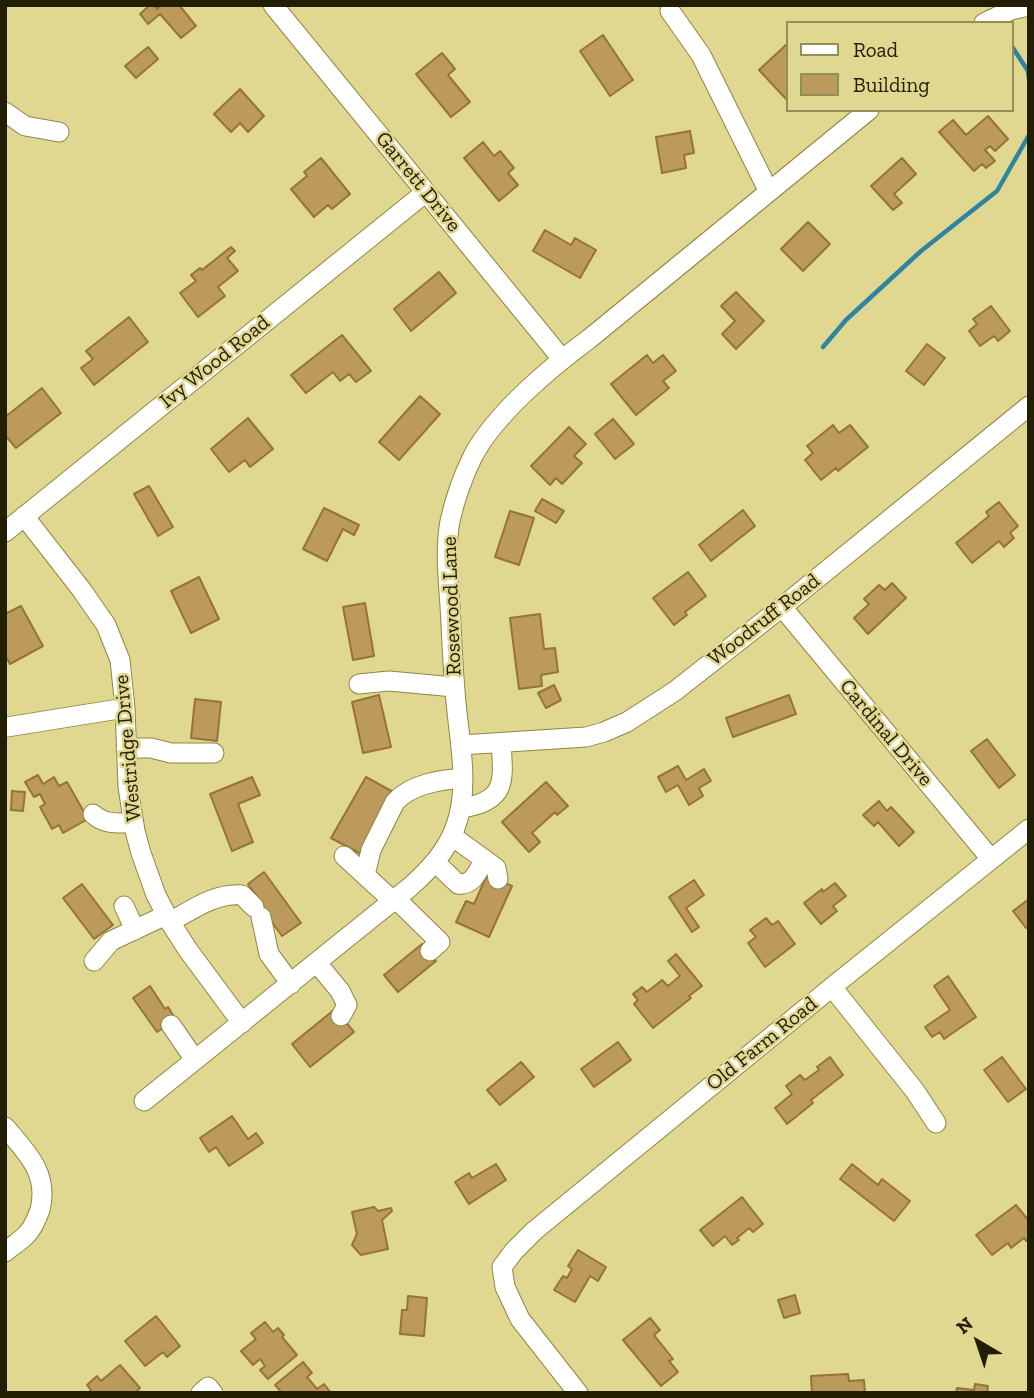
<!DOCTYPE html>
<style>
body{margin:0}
#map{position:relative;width:1034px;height:1398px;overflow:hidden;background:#e0d791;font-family:"Zilla Slab",serif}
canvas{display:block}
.frame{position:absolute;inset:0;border:7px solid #221e03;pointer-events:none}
.legend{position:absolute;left:786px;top:21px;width:228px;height:91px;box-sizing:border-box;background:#e0d791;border:2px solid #948d58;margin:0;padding:9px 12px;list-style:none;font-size:21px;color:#221e03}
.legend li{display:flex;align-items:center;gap:14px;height:35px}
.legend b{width:35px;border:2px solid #948d58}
.north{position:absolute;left:943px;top:1307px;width:70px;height:70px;-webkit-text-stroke:5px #e0d791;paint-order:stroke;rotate:321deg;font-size:19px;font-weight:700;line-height:28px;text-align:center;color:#221e03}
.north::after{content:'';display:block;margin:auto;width:24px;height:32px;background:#221e03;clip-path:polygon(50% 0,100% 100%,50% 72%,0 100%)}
</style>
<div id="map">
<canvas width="1034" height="1398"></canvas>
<div class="frame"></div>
<ul class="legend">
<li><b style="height:9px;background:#fff"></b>Road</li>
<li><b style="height:19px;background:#bb9a5c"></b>Building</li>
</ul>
<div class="north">N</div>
</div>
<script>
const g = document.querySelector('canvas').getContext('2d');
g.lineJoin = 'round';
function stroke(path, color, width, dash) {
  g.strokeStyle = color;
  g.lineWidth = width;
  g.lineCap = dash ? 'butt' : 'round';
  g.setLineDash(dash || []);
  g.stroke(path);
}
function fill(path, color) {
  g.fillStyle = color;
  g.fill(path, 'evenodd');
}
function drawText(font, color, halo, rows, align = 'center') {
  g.font = font + ' "Zilla Slab",serif';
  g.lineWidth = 5;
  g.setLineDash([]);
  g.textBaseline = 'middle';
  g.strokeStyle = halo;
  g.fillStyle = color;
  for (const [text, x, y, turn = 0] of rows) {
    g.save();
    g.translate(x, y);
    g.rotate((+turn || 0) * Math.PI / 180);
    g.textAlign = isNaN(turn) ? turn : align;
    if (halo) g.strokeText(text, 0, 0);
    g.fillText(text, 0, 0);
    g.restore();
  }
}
stroke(new Path2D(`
 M1011 45 1028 71 1029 79
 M823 347 846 320 921 251 997 191 1029 135`), '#2f859f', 4.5);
const building = new Path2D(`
 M150 5H154L157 9 161 5H179L196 26 181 38 160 14 148 24 140 14Z
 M603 35 633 80 610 96 580 51Z
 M787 44V100L759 70Z
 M148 47 158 59 136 78 125 66Z
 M442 53 455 69 448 75 470 102 451 117 416 74Z
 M240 89 264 116 248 132 240 123 231 132 214 114Z
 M988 116 1008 139 995 151 990 146 985 150 995 161 986 168 982 164 974 171 939 132 953 120 966 135Z
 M690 131 694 153 684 155 686 168 662 173 656 137Z
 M483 142 494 156 500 151 514 168 508 173 518 185 499 201 464 158Z
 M321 158 350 194 332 209 328 205 314 217 291 189 307 176 304 172Z
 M902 158 916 174 894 194 902 203 893 210 871 186Z
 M808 222 830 244 803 271 781 249Z
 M545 230 571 245 575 238 596 250 580 278 533 251Z
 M231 247 235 251 227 258 238 271 218 287 225 296 198 317 180 293 196 281 191 275 200 268 202 270Z
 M439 272 456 293 411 331 394 309Z
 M736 292 764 321 736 349 722 334 735 321 721 306Z
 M991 306 1010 331 998 341 994 336 980 346 969 331 977 324 973 319Z
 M129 317 148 342 94 385 81 368 93 359 86 351Z
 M342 335 371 371 356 382 349 374 340 381 333 372 306 393 291 375Z
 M927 344 945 358 924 385 906 371Z
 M647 355 653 363 663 355 676 371 663 381 669 388 636 415 611 384Z
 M42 388 61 413 16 448 5 435V417Z
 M420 396 440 414 399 460 379 442Z
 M248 418 273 449 250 467 245 460 229 472 211 449Z
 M613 419 634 444 615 459 595 434Z
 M833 425 839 433 850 425 868 447 838 471 836 468 821 480 805 460 813 453 807 446Z
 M569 427 586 444 574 456 582 463 562 484 556 478 550 485 531 466Z
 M149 486 173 527 158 536 134 494Z
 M542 499 564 511 556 523 535 511Z
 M999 502 1018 526 1010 533 1014 538 1004 547 999 541 972 563 956 543 989 516 986 512Z
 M324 508 359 525 354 535 343 529 327 561 303 549Z
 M743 510 755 526 711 561 699 545Z
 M510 511 534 518 519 565 495 557Z
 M688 572 706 596 685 612 687 615 674 625 653 598Z
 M199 577 219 619 191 633 171 591Z
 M892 583 906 598 868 634 854 618 869 604 864 599 879 585 885 590Z
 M365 603 374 656 353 660 343 607Z
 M21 606 43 646 10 664 5 655V614Z
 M540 614 544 649 555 648 558 672 541 675 542 686 519 689 510 618Z
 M554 685 561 700 546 708 538 693Z
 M379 695 391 747 363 753 352 702Z
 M789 695 796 714 733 737 726 718Z
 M195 699 221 702 217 741 191 738Z
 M987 739 1015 775 999 788 971 751Z
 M678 766 686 780 704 769 711 781 699 788 703 796 689 805 678 785 666 792 658 777Z
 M38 775 43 784 54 777 59 786 67 782 88 819 63 833 59 825 52 829 40 807 45 804 40 794 34 797 25 782Z
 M252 777 260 795 238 804 253 842 232 851 210 794Z
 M366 777 395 793 361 854 331 838Z
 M546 782 568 806 557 815 555 812 532 833 540 842 529 852 502 822Z
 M12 791 25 792 23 811 11 810Z
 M879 801 887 811 891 807 914 832 899 846 878 822 874 826 863 815Z
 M264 872 301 923 282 936 266 914 261 902 248 884Z
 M487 875 512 886 489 937 456 922 466 901 474 904Z
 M694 880 704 895 686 908 699 927 692 932 669 897Z
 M835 883 846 896 833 906 837 911 821 924 804 903 822 889 823 892Z
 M82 884 113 925 94 939 63 898Z
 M1029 899V926L1026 928 1013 911Z
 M766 918 772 925 778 921 795 944 765 967 748 943 756 937 750 930Z
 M422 944 436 961 398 992 384 975Z
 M676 954 702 986 689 996 691 998 653 1028 634 1004 638 1000 633 994 642 987 647 992 662 980 668 986 680 976 668 961Z
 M948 976 976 1017 944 1039 940 1032 932 1037 925 1027 950 1010 934 986Z
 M150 986 165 1009 168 1007 176 1020 157 1032 133 998Z
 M335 1009 354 1032 310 1067 292 1044Z
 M618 1042 631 1060 594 1087 581 1069Z
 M830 1057 843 1075 811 1100 813 1103 787 1124 775 1108 792 1094 786 1086 800 1075 805 1080 819 1070 817 1067Z
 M1002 1057 1026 1089 1008 1102 984 1070Z
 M521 1062 534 1077 500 1105 487 1090Z
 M232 1116 248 1139 256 1133 263 1143 229 1166 216 1147 209 1152 200 1138Z
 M496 1164 506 1180 469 1204 455 1182 469 1173 472 1178Z
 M852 1164 878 1185 882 1179 910 1201 894 1221 840 1179Z
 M742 1197 763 1224 753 1232 749 1228 737 1238 739 1240 732 1245 725 1236 713 1246 700 1230Z
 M1016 1205 1029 1221V1239L1026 1241 1024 1238 1011 1248 1008 1243 992 1255 976 1235Z
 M374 1207 378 1211 391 1208 392 1211 382 1220 388 1249 361 1255 352 1245 357 1234 352 1212Z
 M578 1250 606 1267 598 1281 590 1276 575 1302 554 1290 563 1276 567 1278 572 1269 568 1266Z
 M795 1295 800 1313 784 1318 778 1300Z
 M408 1296 427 1298 424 1336 400 1334 402 1310H407Z
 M156 1316 180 1346 167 1357 163 1352 145 1366 125 1341Z
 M650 1318 660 1330 654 1335 673 1359 669 1361 678 1372 661 1386 623 1340Z
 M265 1322 273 1332 278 1328 284 1335 282 1337 297 1355 268 1379 260 1370 265 1366 260 1359 253 1365 241 1351 256 1339 251 1333Z
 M303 1362 312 1373 307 1377 317 1389 324 1384 331 1393H282L275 1385Z
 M120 1365 140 1388 135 1393H88L91 1390 87 1385 97 1376 101 1381Z
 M848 1374 849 1381 864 1380 865 1393H812L811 1376Z
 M975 1384 988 1386 987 1393H988H956L957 1388 974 1390Z`);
fill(building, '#bb9a5c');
stroke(building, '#957436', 2);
const minor = new Path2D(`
 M273 5 562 359
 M670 11 701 55 769 192
 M984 23 1011 10 1029 6
 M5 112 25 126 59 132
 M24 516 81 589 106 625 120 660 125 708 128 787 135 831 141 853 156 895 170 922 188 950 242 1023
 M5 532 426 192
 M782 607 991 859
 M359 684 389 681 454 687
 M7 727 125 708
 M461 745 586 737 604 732 627 722 675 691 782 607 1029 406
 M126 748H151L171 753H214
 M461 808C506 802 504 782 501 744
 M93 814C105 825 118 823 134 823
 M452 836 496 868 498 879
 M344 856 393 901
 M435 862 458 884C473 886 478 871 484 860
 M365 875 371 850 395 802C411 784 440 780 463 778
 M396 899 440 942 430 951
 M124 906 135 930
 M261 917 269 954 291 984
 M170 922C193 909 215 893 242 895L254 907
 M94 961 111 941 166 915
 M317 963 340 991 347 1005 341 1016
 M832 987 915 1091 936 1123
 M171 1025 195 1060
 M144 1101 410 887C429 870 446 852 455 828 469 792 461 750 457 712 453 677 452 641 450 606 448 579 445 547 450 521 455 499 463 476 473 456 495 414 551 367 589 339L869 110
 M5 1127C27 1153 49 1173 40 1210 37 1218 33 1228 27 1234 21 1241 12 1246 5 1252
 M201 1393 208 1387 213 1393
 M578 1393 520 1319 505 1287 502 1267 514 1251 534 1231 832 987 1029 829`);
stroke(minor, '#8f8642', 21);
stroke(minor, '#fff', 19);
drawText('21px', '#221e03', '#e0d791', [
 ["Garrett Drive",418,182,51],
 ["Ivy Wood Road",215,362,-39],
 ["Rosewood Lane",452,606,-92],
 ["Woodruff Road",764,620,-38],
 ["Cardinal Drive",886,733,50],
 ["Westridge Drive",128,748,-95],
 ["Old Farm Road",762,1044,-39]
]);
</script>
